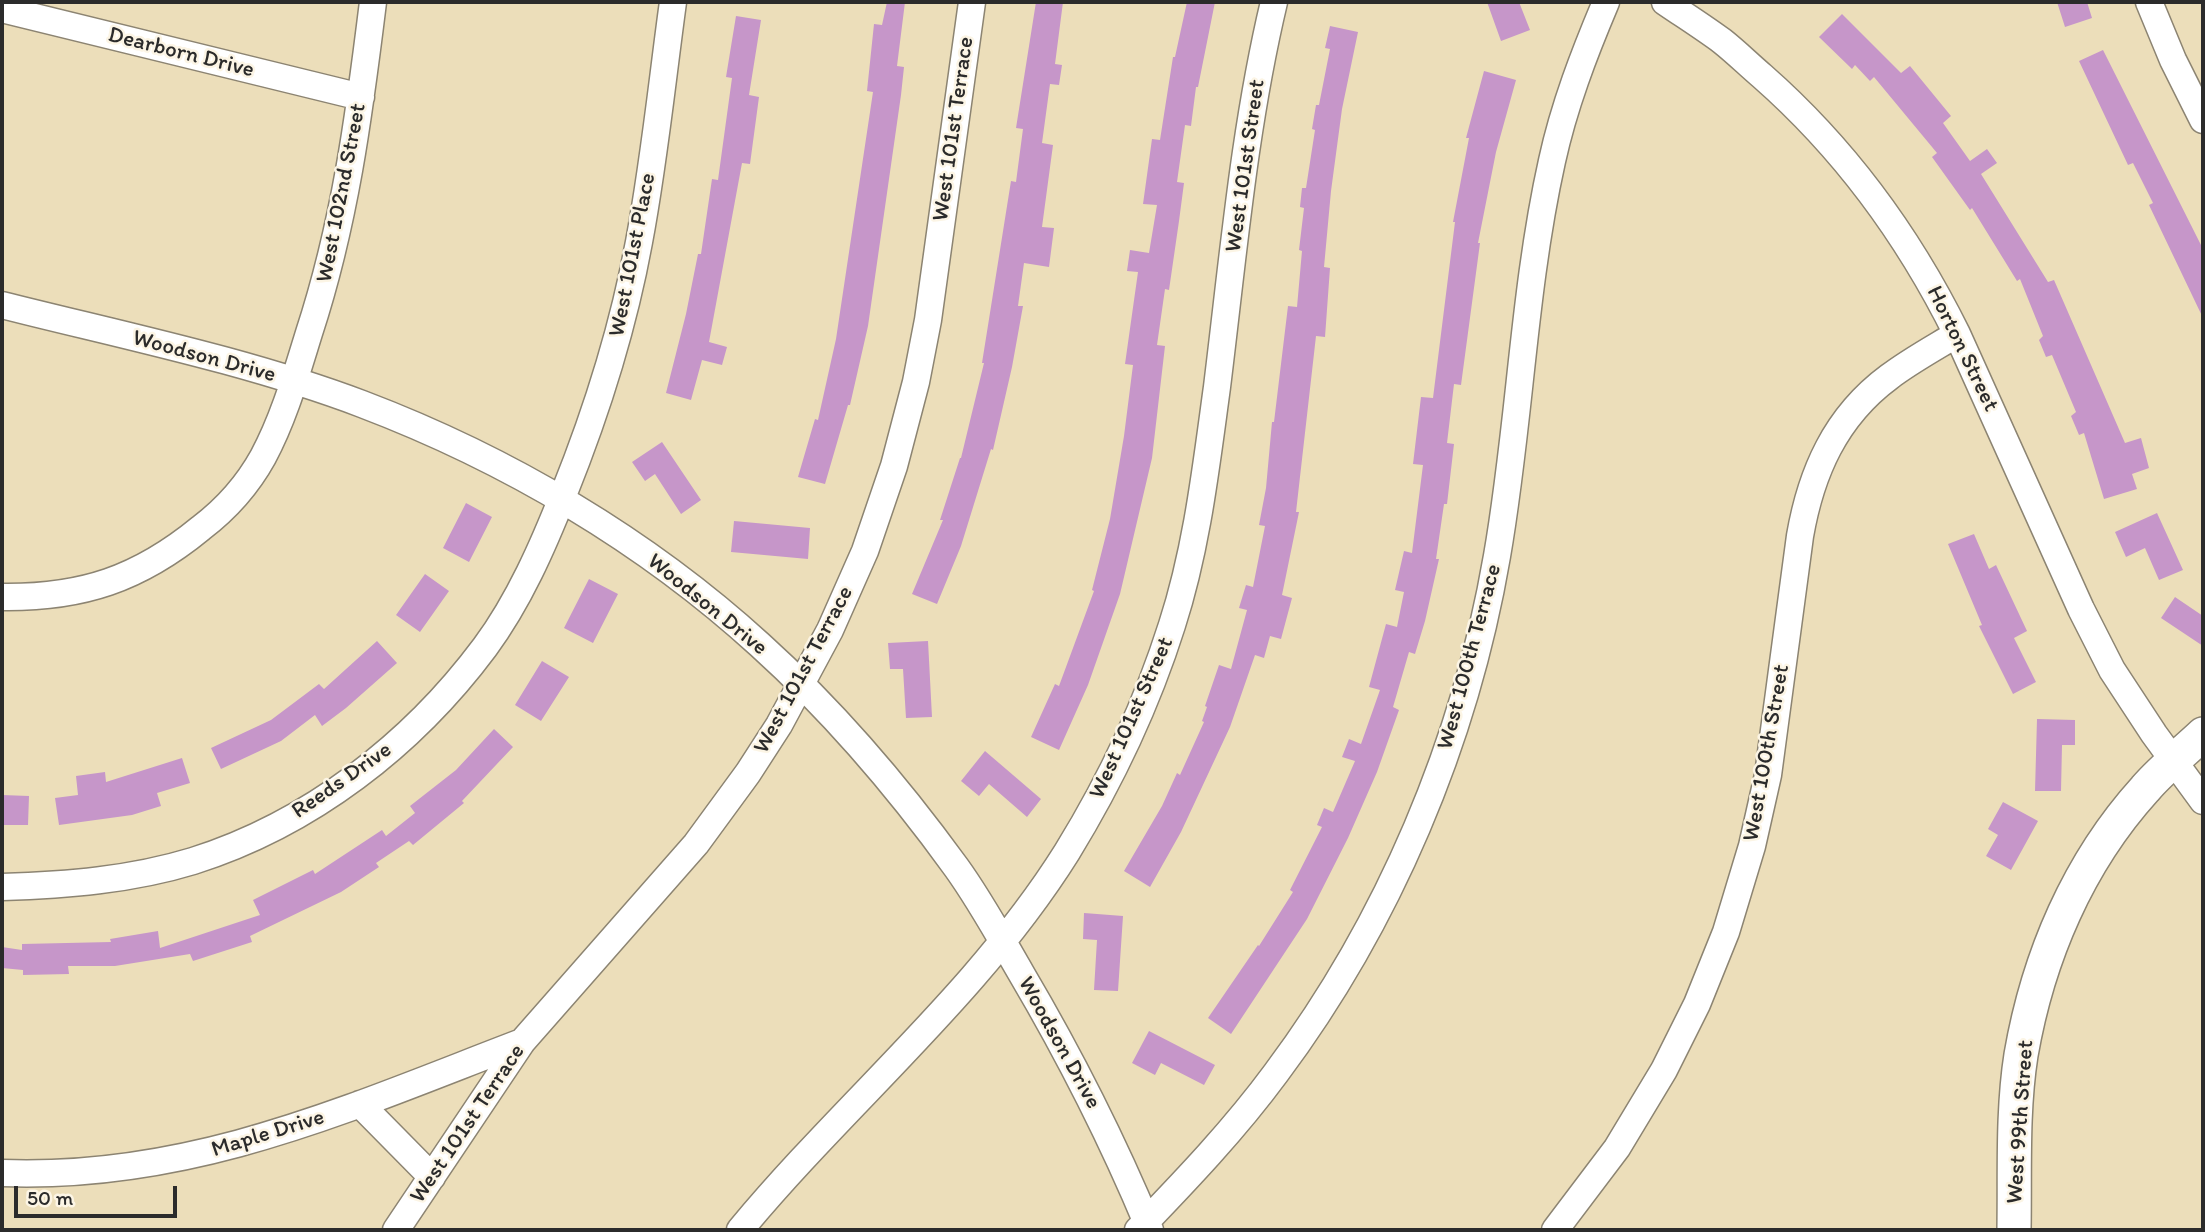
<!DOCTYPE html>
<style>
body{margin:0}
#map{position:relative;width:2205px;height:1232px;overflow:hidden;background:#ecdeba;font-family:Itim,sans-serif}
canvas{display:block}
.frame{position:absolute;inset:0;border:4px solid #2b2b2b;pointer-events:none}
.scale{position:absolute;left:14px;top:1186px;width:163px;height:32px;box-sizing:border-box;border:4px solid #2b2b2b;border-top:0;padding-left:9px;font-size:21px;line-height:24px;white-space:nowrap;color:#2b2b2b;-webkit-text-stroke:5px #fcf5e5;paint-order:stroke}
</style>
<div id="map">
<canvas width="2205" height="1232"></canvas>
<div class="frame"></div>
<div class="scale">50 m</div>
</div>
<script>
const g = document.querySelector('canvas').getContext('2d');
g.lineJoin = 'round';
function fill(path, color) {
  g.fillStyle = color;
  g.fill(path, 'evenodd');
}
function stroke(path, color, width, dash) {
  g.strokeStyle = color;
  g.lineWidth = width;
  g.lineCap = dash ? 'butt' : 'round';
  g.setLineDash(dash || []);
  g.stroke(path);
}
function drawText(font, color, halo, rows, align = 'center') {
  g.font = font + ' Itim,sans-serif';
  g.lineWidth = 5;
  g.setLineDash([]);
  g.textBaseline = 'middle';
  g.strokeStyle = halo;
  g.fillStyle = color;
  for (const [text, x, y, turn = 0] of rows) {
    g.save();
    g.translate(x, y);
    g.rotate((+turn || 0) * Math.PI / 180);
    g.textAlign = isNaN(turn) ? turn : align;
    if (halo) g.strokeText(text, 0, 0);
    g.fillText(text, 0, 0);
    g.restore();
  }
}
fill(new Path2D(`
 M887 2H905L897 66 904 67 901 95 868 326 850 405H848L825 484 798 477 815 419 818 420 836 339 873 92 867 91 874 24 882 25Z
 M1036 2H1063L1055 64 1062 65 1059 85 1050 84 1042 143 1053 145 1042 227 1054 228 1049 267 1024 263 1018 306H1023L1012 367 993 450 991 449 961 546 937 604 912 594 943 520H940L960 458H961L984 363H982L1011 181 1016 182 1023 129 1016 128Z
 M1187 2H1215L1198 87H1196L1191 126 1185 125 1177 182 1184 183 1179 221 1169 290 1165 289 1157 345 1165 346 1152 458 1120 594 1088 685 1059 750 1031 737 1055 684 1059 686 1094 591 1092 590 1110 519 1124 436 1133 365 1125 364 1138 272 1127 271 1130 250 1149 253 1157 205 1143 204 1152 139 1160 140 1173 57H1175Z
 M1487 2H1519L1530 30 1501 41Z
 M2057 2H2087L2092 18 2065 27Z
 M1842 14 1901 73 1910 66 1951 116 1943 123 1970 161 1987 149 1997 163 1981 174 2048 282 2054 280 2125 443 2141 438 2149 468 2132 474 2137 489 2104 499 2084 433 2079 435 2071 416 2076 412 2052 355 2046 357 2039 340 2043 336 2020 279 2017 281 1972 208 1970 210 1932 157 1937 153 1874 77 1870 81 1855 65 1852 69 1819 37Z
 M736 16 761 20 749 95 759 97 750 164 742 163 709 342 727 347 722 365 702 360 691 400 666 393 686 314 698 254H701L712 179 718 180 732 78 726 77Z
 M1330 26 1358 32 1342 109 1331 191 1324 267 1330 268 1325 337 1316 336 1296 512H1299L1282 595 1292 598 1281 639 1270 636 1264 658 1255 655 1230 727 1181 832 1150 887 1124 871 1162 806 1177 773 1180 775 1204 722 1202 721 1207 707 1205 706 1219 665 1231 669 1247 610 1239 608 1246 585 1253 587 1265 526 1259 525 1266 488 1272 422H1274L1288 306 1297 307 1302 251 1299 250 1304 208 1300 207 1302 188H1306L1315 130 1312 129 1316 105H1319L1330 49 1325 48Z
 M2103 50 2203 249V318L2149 205 2153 203 2133 163 2128 165 2079 61Z
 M1484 71 1516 80 1496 152 1478 243H1480L1461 385 1454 384 1447 443 1454 444 1447 504H1444L1436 559H1439L1425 621 1415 654 1409 652 1393 707 1399 710 1377 772 1348 838 1307 919 1231 1034 1208 1018 1258 945 1259 946 1293 892 1290 890 1322 827 1317 825 1324 808 1333 812 1355 761 1342 757 1349 739 1361 744 1380 690 1369 687 1386 624 1397 627 1404 592 1395 590 1404 551 1412 553 1423 465 1413 464 1421 397 1433 398 1455 222H1453L1469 138H1466Z
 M662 442 701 500 681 514 655 474 645 481 632 462Z
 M466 503 492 517 469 562 443 548Z
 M2157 513 2183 570 2159 580 2145 548 2126 557 2115 532Z
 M734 521 810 528 808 559 731 552Z
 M1974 534 1989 569 1996 565 2027 631 2014 638 2036 682 2013 694 1979 626 1982 625 1948 544Z
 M425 574 449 591 420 632 396 615Z
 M589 579 618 594 593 643 564 628Z
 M2175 597 2203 616V646L2161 618Z
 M377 641 397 663 346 708 322 726 315 715 281 741 221 769 211 748 271 720 319 684 324 689Z
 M928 641 932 717 906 718 903 669H890L888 643Z
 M542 661 569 677 541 721 515 705Z
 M2037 719 2075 720V745H2062L2061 791H2035Z
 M494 729 513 747 462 801 464 803 413 845 409 841 376 863 379 867 341 892 250 936 252 942 193 961 190 954 115 966H68L69 974 23 975V970L2 968V947L22 950V944L111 942 110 939 158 931 160 948 260 915 253 900 313 870 315 874 382 830 386 836 415 813 410 806 456 770Z
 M985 751 1041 799 1027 817 989 784 979 796 961 781Z
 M182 758 190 783 157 793 161 806 132 815 59 825 55 798 78 795 76 776 105 772 106 782Z
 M2 795 29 796 28 825H2Z
 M2003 802 2038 821 2011 870 1986 856 1998 835 1988 829Z
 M1084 913 1123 916 1118 991 1094 990 1097 940 1083 939Z
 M1149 1031 1215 1065 1204 1085 1161 1063 1155 1075 1132 1063Z`), '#c696c9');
const minor = new Path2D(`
 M1665 2C1684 15 1703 27 1722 41 1736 52 1749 65 1762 76 1845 149 1908 235 1957 334L2081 609 2112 670 2154 734 2203 801
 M2149 2 2173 60 2203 120
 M2 9 361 97
 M2 305C121 335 248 361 362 404 507 459 646 541 760 645 833 711 898 787 956 867 980 900 1000 937 1021 973 1070 1056 1113 1141 1150 1230
 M2 597C82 598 139 579 201 528 226 509 248 484 263 457 284 418 296 375 309 333 345 223 359 116 373 2
 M2 887C66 885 131 880 193 861 310 824 412 745 485 647 519 601 543 546 564 493 597 411 623 329 639 242 654 163 662 82 673 2
 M360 1104 432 1177
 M2 1173C192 1180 349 1108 522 1042
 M396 1230 522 1042 696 844 748 773 779 725 830 630 865 551 894 466 916 382 928 320 972 2
 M740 1230C846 1102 978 994 1067 852 1110 782 1147 704 1172 625 1197 548 1206 467 1217 387 1233 258 1244 128 1274 2
 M1138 1230C1186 1180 1234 1130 1276 1073 1389 922 1465 742 1497 556 1520 425 1523 291 1552 161 1564 106 1584 54 1606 2
 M1555 1230 1617 1148 1664 1070 1697 1004 1726 932 1752 846 1768 775 1800 536C1811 473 1835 417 1889 377 1910 361 1934 348 1957 334`);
const tertiary = new Path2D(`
 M2014 1230C2015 1173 2012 1112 2021 1055 2038 957 2078 863 2145 789 2162 769 2184 752 2203 734`);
stroke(minor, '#8c8472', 29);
stroke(tertiary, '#8c8472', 36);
stroke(minor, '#fff', 26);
stroke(tertiary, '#fff', 33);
drawText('23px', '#2b2b2b', '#fcf5e5', [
 ["Dearborn Drive",181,53,14],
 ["West 101st Terrace",954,129,-82],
 ["West 101st Street",1246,166,-82],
 ["West 102nd Street",342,193,-79],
 ["West 101st Place",633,255,-79],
 ["Horton Street",1962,349,64],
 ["Woodson Drive",204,357,15],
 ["Woodson Drive",707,605,39],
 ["West 100th Terrace",1470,657,-75],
 ["West 101st Terrace",804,670,-62],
 ["West 101st Street",1132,718,-66],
 ["West 100th Street",1767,753,-80],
 ["Reeds Drive",342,781,-35],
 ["Woodson Drive",1059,1043,61],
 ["West 99th Street",2021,1122,-86],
 ["West 101st Terrace",468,1124,-56],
 ["Maple Drive",268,1134,-17]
]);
</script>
